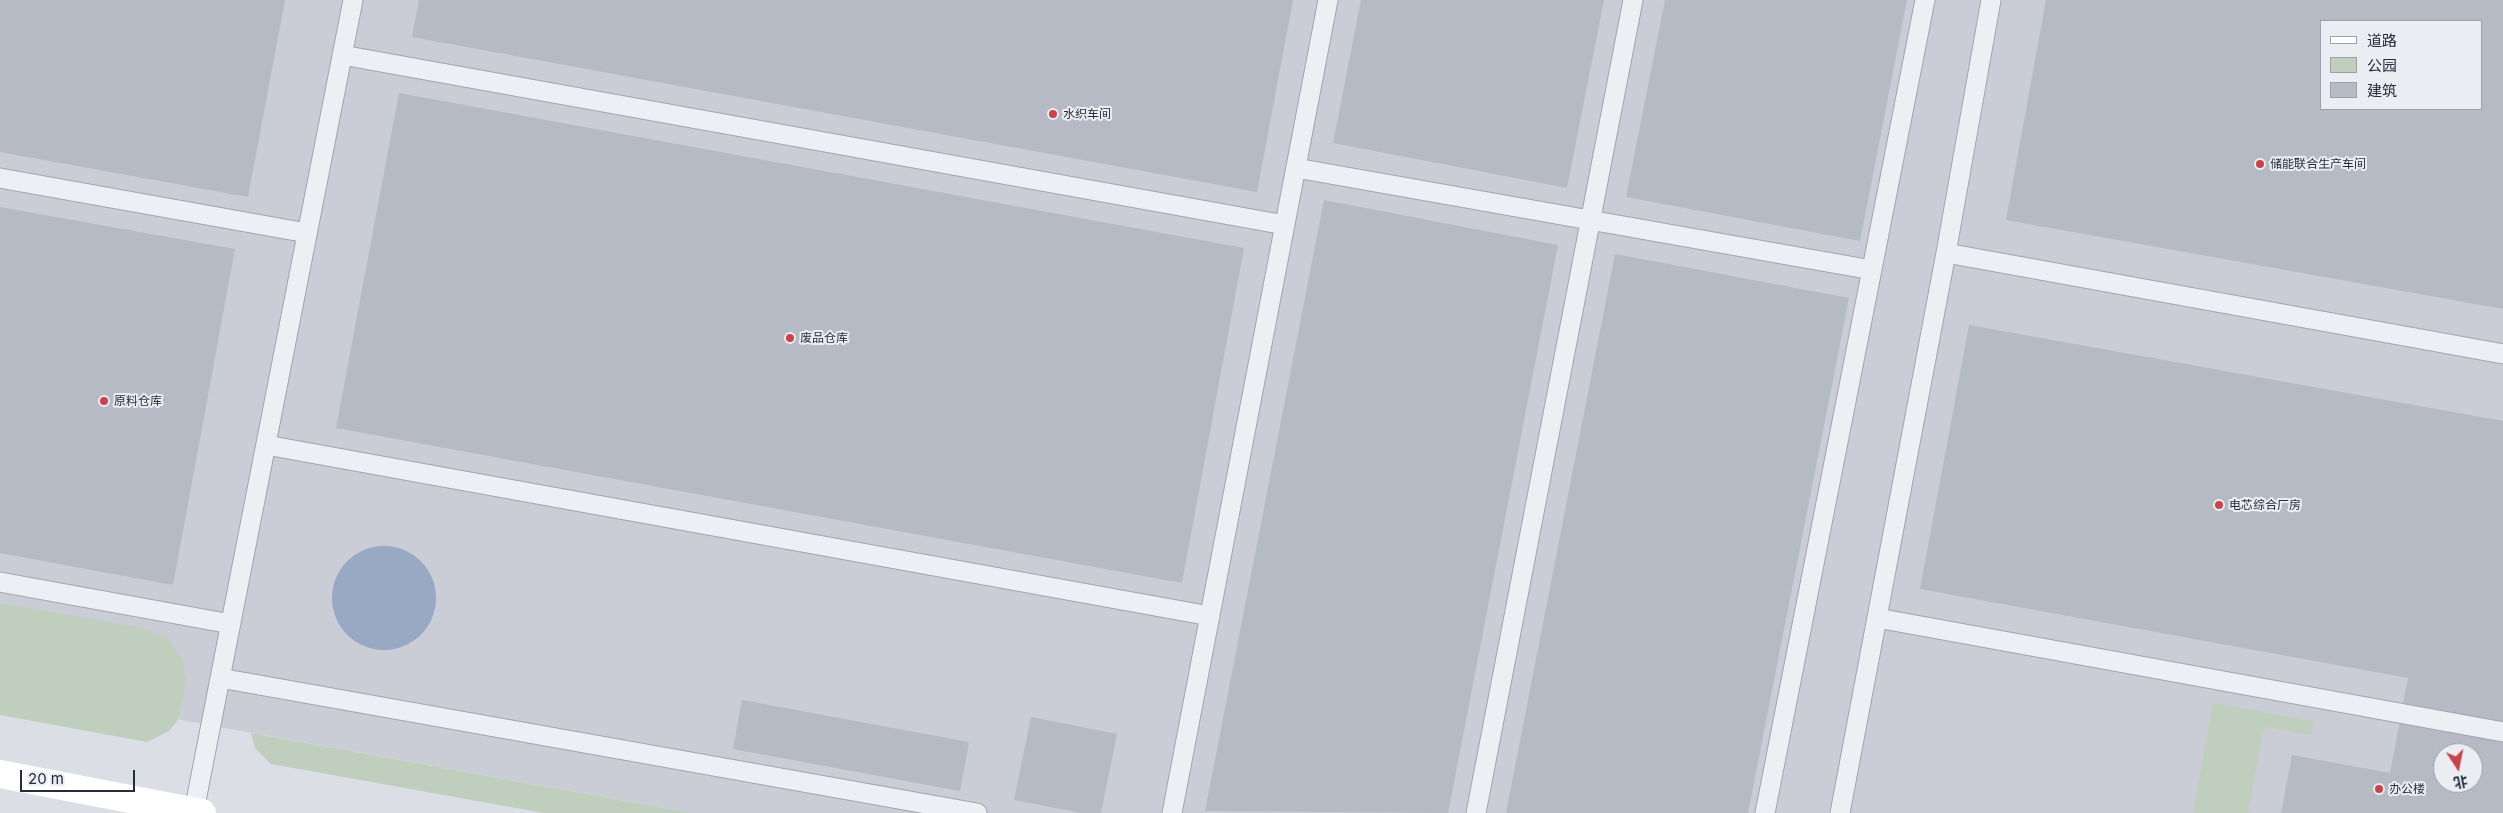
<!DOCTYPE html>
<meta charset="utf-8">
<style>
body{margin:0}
#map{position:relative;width:2503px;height:813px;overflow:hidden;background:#dcdee5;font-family:Inter,"Noto Sans SC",sans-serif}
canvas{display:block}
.legend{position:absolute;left:2320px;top:20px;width:162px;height:90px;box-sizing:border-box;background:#ebedf3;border:1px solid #9ca0a9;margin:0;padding:6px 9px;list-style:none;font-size:15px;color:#262c3a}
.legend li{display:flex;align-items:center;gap:10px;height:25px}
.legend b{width:25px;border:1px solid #9ca0a9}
.north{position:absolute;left:2433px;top:743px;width:50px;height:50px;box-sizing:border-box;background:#ebedf3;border:1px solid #9ca0a9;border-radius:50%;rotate:169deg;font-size:14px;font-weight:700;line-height:20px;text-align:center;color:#262c3a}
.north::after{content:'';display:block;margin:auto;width:18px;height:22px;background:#c7444b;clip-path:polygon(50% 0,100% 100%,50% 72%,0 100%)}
.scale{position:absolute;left:20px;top:770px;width:115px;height:22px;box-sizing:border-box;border:2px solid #262c3a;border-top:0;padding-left:6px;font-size:15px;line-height:18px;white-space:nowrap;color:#262c3a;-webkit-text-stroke:4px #ebedf3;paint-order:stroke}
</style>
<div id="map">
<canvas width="2503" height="813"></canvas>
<ul class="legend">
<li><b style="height:6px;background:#fff"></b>道路</li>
<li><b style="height:14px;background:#c0cfbd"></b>公园</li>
<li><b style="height:14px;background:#b6bac5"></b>建筑</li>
</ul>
<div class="north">北</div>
<div class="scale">20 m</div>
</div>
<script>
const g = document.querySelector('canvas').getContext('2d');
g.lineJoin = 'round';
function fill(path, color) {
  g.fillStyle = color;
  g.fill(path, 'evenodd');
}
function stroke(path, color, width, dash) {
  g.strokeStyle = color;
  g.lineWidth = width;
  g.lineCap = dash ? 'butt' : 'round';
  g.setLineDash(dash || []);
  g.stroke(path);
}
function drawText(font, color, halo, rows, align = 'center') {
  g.font = font + ' Inter,"Noto Sans SC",sans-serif';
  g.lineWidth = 4;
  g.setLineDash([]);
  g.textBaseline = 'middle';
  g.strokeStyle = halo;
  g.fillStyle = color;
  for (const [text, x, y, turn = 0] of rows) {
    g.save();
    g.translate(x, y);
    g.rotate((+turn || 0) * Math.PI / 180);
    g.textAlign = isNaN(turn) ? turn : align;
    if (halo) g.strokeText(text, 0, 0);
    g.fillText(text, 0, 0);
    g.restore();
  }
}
fill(new Path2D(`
 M0 0H2503V813H692L0 687ZM2322 21H2482V109H2322ZM2443 753H2473V783H2443Z`), '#cacdd6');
fill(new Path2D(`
 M0 603 144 628 168 638 182 659 186 682 178 720 169 731 147 742 0 715Z
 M2213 703 2314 721 2311 735 2264 727 2248 813H2193Z
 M251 733 692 813H544L271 764 255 748Z`), '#c0cfbd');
fill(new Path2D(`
 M332 598a52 52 0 1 1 104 0a52 52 0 1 1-104 0Z`), '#98a9c4');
fill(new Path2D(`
 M0 0H285L248 197 0 152Z
 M419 0H1293L1257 192 412 37Z
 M1361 0H1604L1567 188 1333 143Z
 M1665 0H1907L1860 241 1626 197Z
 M2046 0H2503V309L2006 220ZM2322 21H2482V109H2322Z
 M399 93 1244 248 1182 583 336 428Z
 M1324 200 1558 245 1448 813 1205 811Z
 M0 207 235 249 173 585 0 553Z
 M1615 254 1849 298 1748 813H1506Z
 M1969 325 2503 421V813H2281L2292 755 2390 773 2408 678 1920 589ZM2443 753H2473V783H2443Z
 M742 700 969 742 960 791 733 749Z
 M1031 717 1117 734 1101 813H1081L1014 800Z`), '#b6bac5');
const lane = new Path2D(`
 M342 55 1285 225
 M1296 168 1872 270
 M0 178 307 233
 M1946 253 1991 0
 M266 445 1210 616
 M0 582 231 624
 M1877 618 2503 732
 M220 678 977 813
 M194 811 353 0
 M1172 813 1328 0
 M1476 813 1633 0
 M1765 813 1925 0
 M1840 813 1946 253 2503 354`);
stroke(lane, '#a2a5ae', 21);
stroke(lane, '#eeeff4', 19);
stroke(new Path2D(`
 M0 774 202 813`), '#fff', 28);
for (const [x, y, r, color] of [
 [1053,114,5,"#c7444b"],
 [2260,164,5,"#c7444b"],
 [790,338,5,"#c7444b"],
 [104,401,5,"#c7444b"],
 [2219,505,5,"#c7444b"],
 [2379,789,5,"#c7444b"]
]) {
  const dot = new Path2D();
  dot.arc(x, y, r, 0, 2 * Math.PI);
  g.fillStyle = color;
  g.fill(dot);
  stroke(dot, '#ebedf3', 2);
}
drawText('12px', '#262c3a', '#ebedf3', [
 ["水织车间",1063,114],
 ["储能联合生产车间",2270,164],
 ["废品仓库",800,338],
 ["原料仓库",114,401],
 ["电芯综合厂房",2229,505],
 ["办公楼",2389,789]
], 'left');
</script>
